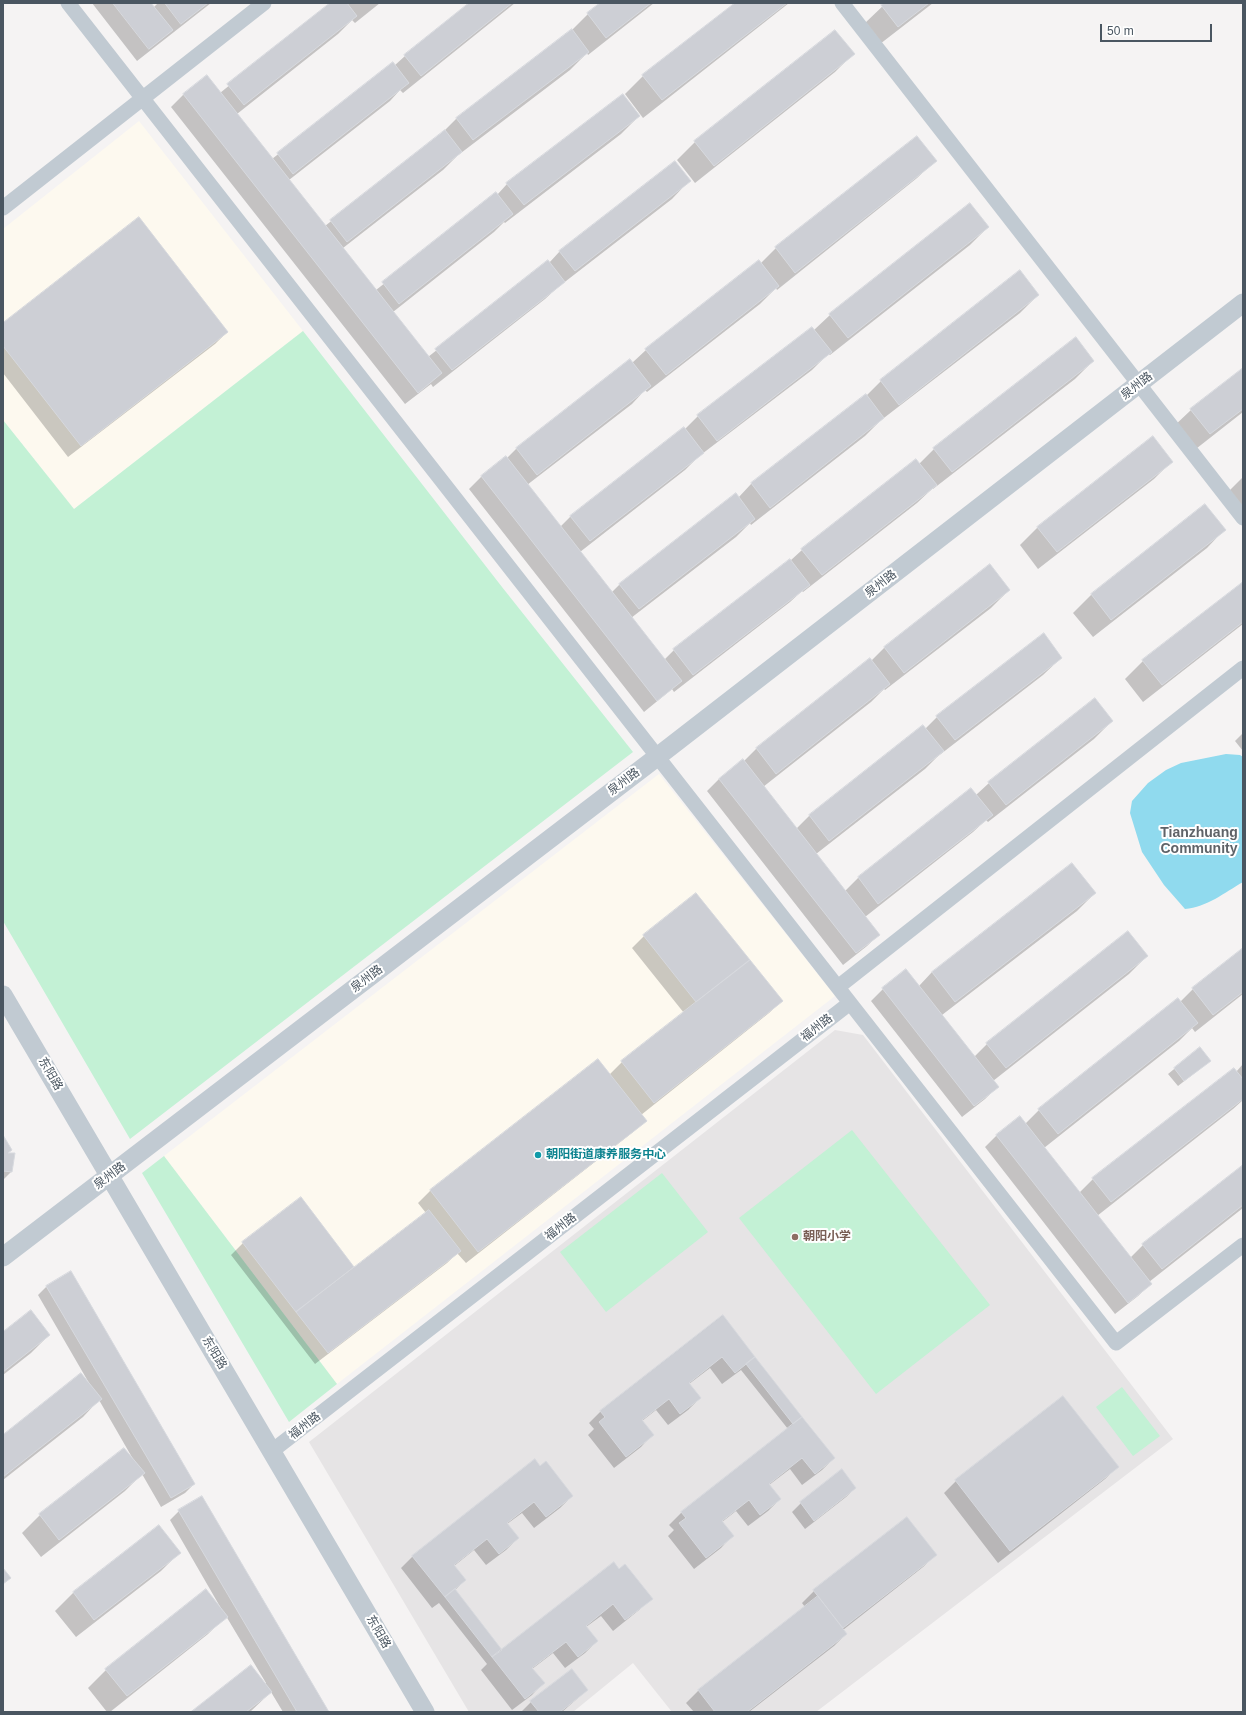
<!DOCTYPE html>
<meta charset="utf-8">
<style>
body{margin:0}
#map{position:relative;width:1246px;height:1715px;overflow:hidden;background:#f5f3f3;font-family:Arial,sans-serif}
canvas{display:block}
.frame{position:absolute;inset:0;border:4px solid #4a5661;pointer-events:none}
.scale{position:absolute;left:1100px;top:24px;width:112px;height:18px;box-sizing:border-box;border:2px solid #4a5661;border-top:0;padding-left:5px;font-size:12px;line-height:14px;white-space:nowrap;color:#4a5661;-webkit-text-stroke:3px #fff;paint-order:stroke}
</style>
<div id="map">
<canvas width="1246" height="1715"></canvas>
<div class="frame"></div>
<div class="scale">50 m</div>
</div>
<script>
const g = document.querySelector('canvas').getContext('2d');
g.lineJoin = 'round';
function fill(path, color) {
  g.fillStyle = color;
  g.fill(path, 'evenodd');
}
function stroke(path, color, width, dash) {
  g.strokeStyle = color;
  g.lineWidth = width;
  g.lineCap = dash ? 'butt' : 'round';
  g.setLineDash(dash || []);
  g.stroke(path);
}
function drawText(font, color, halo, rows, align = 'center') {
  g.font = font + ' Arial,"Noto Sans SC",sans-serif';
  g.lineWidth = 4;
  g.setLineDash([]);
  g.textBaseline = 'middle';
  g.strokeStyle = halo;
  g.fillStyle = color;
  for (const [text, x, y, turn = 0] of rows) {
    g.save();
    g.translate(x, y);
    g.rotate((+turn || 0) * Math.PI / 180);
    g.textAlign = isNaN(turn) ? turn : align;
    if (halo) g.strokeText(text, 0, 0);
    g.fillText(text, 0, 0);
    g.restore();
  }
}
fill(new Path2D(`
 M139 121 303 331 74 509 3 420V229Z
 M659 774 835 996 337 1384 164 1156Z`), '#fdf9ef');
fill(new Path2D(`
 M835 1030 863 1035 1173 1439 816 1712H672L633 1663 573 1712H469L309 1442Z`), '#e6e4e5');
fill(new Path2D(`
 M303 331 502 587 633 752 130 1139 3 921V420L74 509Z
 M852 1130 990 1305 876 1394 739 1218Z
 M164 1156 337 1384 289 1422 142 1173Z
 M662 1173 708 1232 606 1312 560 1252Z
 M1122 1387 1160 1436 1133 1456 1096 1407Z`), '#c3f1d5');
fill(new Path2D(`
 M1226 754 1240 755 1243 757V882C1224 893 1207 907 1185 909L1164 885 1142 852 1130 813 1132 801 1148 783 1166 770 1181 763Z`), '#90daee');
fill(new Path2D(`
 M92 3H150L154 7 158 3H211L137 61Z
 M331 3H380L355 23 352 20 338 34 237 114 272 159 393 64 394 66 405 56 471 3H515L403 93 400 90 390 101 289 180 325 226 442 133 456 119 570 32 588 14 602 3H654L588 55 587 53 570 70 457 156 443 170 343 248 376 290 497 195 507 184 639 116 621 134 505 223 504 222 494 232 393 312 428 357 548 262 549 263 560 251 689 181 672 199 557 288 545 299 433 387 431 384 405 404 171 107 183 95 207 76 220 93Z
 M737 3H789L643 118 625 94 643 76Z
 M886 3H933L880 44 864 24Z
 M853 54 835 72 695 183 677 160 695 142Z
 M917 137 935 161 917 178 777 290 776 288 760 304 647 392 645 390 632 404 527 485 560 527 570 517 685 429 698 416 812 328 814 330 830 315 970 204 988 227 970 245 830 355 828 354 812 370 698 457 685 470 580 552 611 593 620 584 738 498 751 484 866 396 881 381 1020 272 1038 295 1020 313 880 421 865 436 751 525 750 523 736 537 631 618 664 660 674 650 790 560V561L802 550 919 464 934 449 1093 361 1075 379 933 489V488L917 503 803 592 802 591 790 602 674 692 672 689 644 712 469 489 481 477 506 459 516 449 630 360 632 363 646 350 760 264 776 248Z
 M3 324 227 332 215 344 68 457 3 373Z
 M1243 369V412L1192 452 1173 427 1191 410Z
 M1172 461 1154 479 1038 569 1020 545 1038 527Z
 M1243 477V518L1225 495Z
 M1205 506 1224 530 1207 548 1093 637 1073 613 1091 595Z
 M990 566 1009 590 991 608 885 690 884 689 871 702 763 787 796 829 810 815 925 729 937 717 1061 658 1043 675 937 757 925 769 816 854 845 891 858 878 971 789 976 795 989 783 1112 721 1094 739 988 822 986 820 973 832 865 917 879 934 867 946 843 965 707 791 719 779 743 761V762L756 749 870 660 871 661 884 648Z
 M1243 583V624L1143 702 1125 679 1143 661Z
 M1243 733V751L1235 741Z
 M1095 893 1077 911 942 1015 974 1057 987 1044 1147 956 1129 974 993 1081 997 1087 985 1099 962 1117 871 1001 883 989 919 986 932 972Z
 M696 894 781 1001 769 1013 641 1115 645 1120 633 1132 466 1263 457 1253 447 1263 315 1364 231 1255 243 1243 301 1199 354 1268 426 1213 418 1203 430 1191 598 1060 609 1075 622 1062 684 1013 632 948 644 936Z
 M1243 950V994L1195 1032 1192 1028 1179 1041 1044 1148 1079 1193 1093 1179 1234 1069 1236 1072 1243 1064V1100L1233 1109 1097 1216 1130 1258 1143 1245 1243 1166V1208L1149 1282 1150 1284 1138 1296 1115 1314 985 1147 997 1135 1025 1124 1039 1110 1180 1002 1193 989Z
 M1200 1048 1210 1061 1178 1086 1168 1074Z
 M3 1137 11 1172 3 1180Z
 M47 1286 194 1484 185 1493 161 1507 142 1474 125 1491 41 1557 22 1533 40 1515 124 1449 132 1459H133L99 1400 83 1417 3 1480V1436L89 1383 38 1295Z
 M722 1316 834 1458 822 1470 802 1485 790 1469 769 1485 780 1499 768 1511 748 1526 736 1511 722 1522 732 1536 721 1548 694 1569 668 1536 674 1530 669 1525 681 1513 788 1429 741 1370 722 1384 710 1368 689 1384 700 1398 688 1410 668 1425 656 1410 642 1421 652 1435 641 1447 614 1468 588 1435 594 1429 589 1423 601 1411Z
 M3 1333 49 1335 31 1353 3 1375Z
 M1063 1397 1117 1467 1105 1479 998 1563 944 1493 956 1481Z
 M540 1467 572 1496 560 1508 534 1528 522 1513 507 1524 518 1538 506 1550 486 1565 474 1550 454 1566 465 1580 455 1590 502 1651 619 1570 651 1598 639 1610 613 1631 601 1616 586 1627 597 1641 585 1653 565 1668 553 1653 532 1669 543 1683 532 1695 512 1710 481 1670 487 1664 439 1603 432 1608 401 1568 413 1556Z
 M855 1488 846 1497 805 1529 792 1512 801 1503Z
 M202 1497 328 1712H283L271 1692 250 1712H192L266 1683 226 1616 208 1634 110 1712H107L88 1688 106 1670 222 1610 170 1520 179 1511Z
 M907 1518 935 1555 923 1567 843 1630 846 1634 834 1646 749 1712H694L686 1703 698 1691 805 1607 802 1603 814 1591Z
 M159 1527 179 1553 161 1571 76 1637 55 1611 73 1593Z
 M587 1690 562 1712 522 1711 531 1702Z`), '#0003');
const building = new Path2D(`
 M113 3H151L173 30 149 49Z
 M165 3H208L181 24Z
 M330 3H347L357 16 244 105 227 84Z
 M469 3H512L421 76 404 55Z
 M600 3H651L606 38 587 13Z
 M735 3H787L662 100 642 75Z
 M884 3H929L898 27 881 5Z
 M572 29 589 52 473 140 456 118Z
 M835 30 855 54 714 166 694 141Z
 M393 62 409 83 293 174 277 153Z
 M207 75 442 373 418 393 183 94Z
 M623 94 640 116 524 205 506 183Z
 M445 130 462 152 347 242 330 220Z
 M917 136 937 161 795 273 775 247Z
 M675 161 691 181 575 271 559 251Z
 M496 192 513 214 399 304 382 282Z
 M970 203 989 227 848 338 829 314Z
 M139 217 228 332 81 446 3 346V323Z
 M548 260 565 282 452 370 435 349Z
 M759 260 779 286 666 375 645 349Z
 M1020 270 1039 295 899 405 880 380Z
 M812 327 832 352 717 441 697 415Z
 M1076 337 1094 361 952 472 933 448Z
 M630 359 651 386 537 475 516 448Z
 M1243 368V409L1210 434 1190 409Z
 M866 394 884 418 770 508 751 483Z
 M684 427 704 453 590 541 570 516Z
 M1153 436 1173 462 1057 552 1037 527Z
 M506 456 682 681 657 701 481 476Z
 M916 459 937 485 822 575 801 549Z
 M736 493 755 519 639 609 619 584Z
 M1205 504 1226 530 1111 620 1091 594Z
 M790 559 810 585 693 675 673 649Z
 M990 564 1010 590 904 673 884 647Z
 M1243 582V622L1162 685 1142 660Z
 M1044 633 1062 658 955 740 936 716Z
 M870 658 890 684 776 774 756 748Z
 M1095 698 1113 721 1006 805 988 782Z
 M923 725 944 751 829 841 809 815Z
 M743 759 880 935 856 953 719 779Z
 M971 788 993 815 878 904 858 877Z
 M1072 863 1096 893 955 1002 932 972Z
 M696 893 750 960 696 1002 643 935Z
 M1128 931 1148 956 1006 1068 986 1043Z
 M1243 948V992L1213 1015 1192 988Z
 M750 960 783 1001 654 1103 621 1061Z
 M906 969 999 1087 974 1106 882 988Z
 M1178 998 1198 1023 1058 1134 1038 1109Z
 M1200 1047 1211 1061 1184 1081 1174 1068Z
 M598 1059 647 1121 478 1252 430 1190Z
 M1234 1068 1243 1079V1099L1111 1202 1092 1178Z
 M1020 1116 1152 1284 1128 1303 996 1135Z
 M3 1135 12 1150 8 1153H15L12 1172 3 1171Z
 M1243 1165V1205L1162 1269 1142 1244Z
 M301 1197 354 1267 296 1312 242 1242Z
 M429 1210 461 1251 328 1353 296 1312Z
 M71 1271 195 1484 171 1498 46 1286Z
 M31 1310 50 1335 3 1372V1332Z
 M723 1315 755 1357 735 1373 722 1357 689 1383 701 1398 680 1414 669 1399 642 1420 654 1435 626 1457 599 1422 605 1417 600 1411Z
 M755 1357 802 1417 793 1424 746 1364Z
 M81 1373 102 1399 3 1477V1435Z
 M1063 1396 1119 1467 1010 1551 955 1480Z
 M802 1417 835 1458 815 1474 802 1458 769 1484 781 1499 760 1515 749 1500 722 1521 734 1536 706 1558 679 1523 686 1518 681 1512Z
 M124 1448 145 1473 59 1540 39 1514Z
 M535 1459 540 1466 546 1461 573 1496 546 1517 534 1502 507 1523 519 1538 499 1554 487 1539 454 1565 466 1580 445 1597 412 1556Z
 M842 1469 856 1488 814 1521 800 1502Z
 M202 1496 329 1712H297L178 1510Z
 M907 1517 937 1555 843 1628 813 1590Z
 M159 1525 181 1553 94 1620 73 1592Z
 M614 1562 619 1569 625 1564 653 1599 625 1620 613 1604 586 1626 598 1641 578 1657 566 1642 532 1668 545 1683 525 1699 492 1657Z
 M3 1568 11 1578 3 1584Z
 M206 1589 228 1617 127 1696 105 1669Z
 M455 1589 502 1650 492 1657 445 1597Z
 M818 1596 847 1634 747 1712H715L698 1690Z
 M251 1665 272 1692 246 1712H191Z
 M572 1669 588 1690 560 1712H539L530 1701Z`);
fill(building, '#cdcfd5');
stroke(building, '#d7d9de', 1);
stroke(new Path2D(`
 M68 3 1116 1343 1243 1245
 M842 3 1243 518
 M3 208 264 3
 M838 987 1243 668
 M272 1451 850 1003`), '#c1cad2', 15);
stroke(new Path2D(`
 M3 995 425 1712
 M3 1257 657 757 1243 303`), '#c1cad2', 19);
for (const [x, y, r, color] of [
 [538,1155,4,"#0f9aa8"],
 [795,1237,4,"#8d6e63"]
]) {
  const dot = new Path2D();
  dot.arc(x, y, r, 0, 2 * Math.PI);
  g.fillStyle = color;
  g.fill(dot);
  stroke(dot, '#fff', 1.5);
}
drawText('12px', '#4a5661', '#fff', [
 ["泉州路",1137,386,-38],
 ["泉州路",881,584,-38],
 ["泉州路",624,782,-37],
 ["泉州路",367,979,-37],
 ["福州路",817,1028,-38],
 ["东阳路",50,1074,60],
 ["泉州路",110,1176,-37],
 ["福州路",561,1227,-38],
 ["东阳路",214,1353,59],
 ["福州路",305,1426,-38],
 ["东阳路",378,1632,60]
]);
drawText('bold 12px', '#0d838f', '#fff', [
 ["朝阳街道康养服务中心",546,1155]
], 'left');
drawText('bold 12px', '#785e54', '#fff', [
 ["朝阳小学",803,1237]
], 'left');
drawText('bold 14px', '#5f6368', '#fff', [
 ["Tianzhuang",1199,833],
 ["Community",1199,849]
]);
</script>
